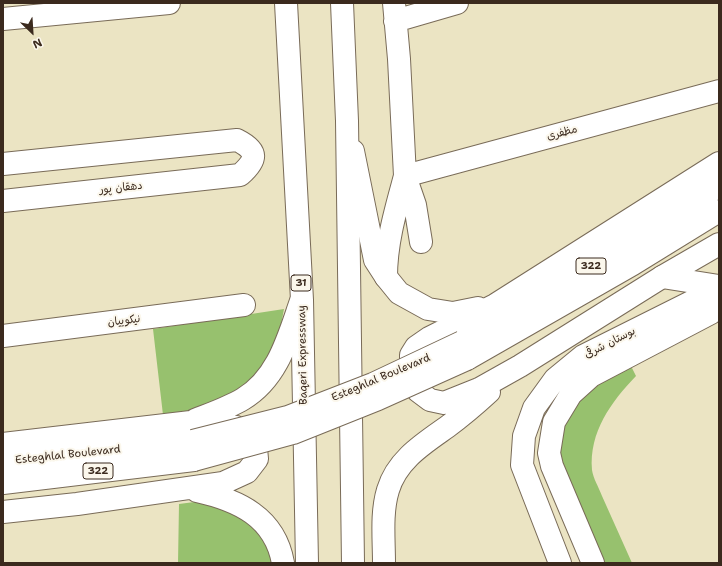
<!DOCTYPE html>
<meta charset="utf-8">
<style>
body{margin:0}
#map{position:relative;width:722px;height:566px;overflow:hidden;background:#ebe4c3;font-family:"Shantell Sans",sans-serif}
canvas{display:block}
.frame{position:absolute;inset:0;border:4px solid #3b2a1e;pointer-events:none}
.north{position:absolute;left:12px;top:12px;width:40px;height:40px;-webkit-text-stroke:3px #fbf7ec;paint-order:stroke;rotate:155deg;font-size:11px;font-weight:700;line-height:16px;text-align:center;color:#3b2a1e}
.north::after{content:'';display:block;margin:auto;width:14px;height:18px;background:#3b2a1e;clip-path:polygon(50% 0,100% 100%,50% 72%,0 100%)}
</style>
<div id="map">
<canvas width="722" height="566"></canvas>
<div class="frame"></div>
<div class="north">N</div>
</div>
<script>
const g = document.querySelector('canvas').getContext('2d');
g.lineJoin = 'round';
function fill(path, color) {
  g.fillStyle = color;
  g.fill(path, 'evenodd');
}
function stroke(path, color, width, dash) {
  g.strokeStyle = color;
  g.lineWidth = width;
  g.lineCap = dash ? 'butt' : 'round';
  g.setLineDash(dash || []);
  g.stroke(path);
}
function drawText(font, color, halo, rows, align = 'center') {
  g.font = font + ' "Shantell Sans","Playpen Sans Arabic",sans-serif';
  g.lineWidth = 4;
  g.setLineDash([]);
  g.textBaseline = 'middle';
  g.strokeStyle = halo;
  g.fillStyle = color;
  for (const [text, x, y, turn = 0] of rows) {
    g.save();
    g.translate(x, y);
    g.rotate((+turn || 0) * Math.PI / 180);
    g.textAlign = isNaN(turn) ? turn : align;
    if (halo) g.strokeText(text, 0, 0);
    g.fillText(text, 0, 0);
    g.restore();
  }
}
fill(new Path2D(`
 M284 309 281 325 270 358 250 384 200 409 163 415 153 329Z
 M629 362 636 376C611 402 589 432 592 470 593 478 599 488 602 496 612 518 622 541 632 563H603L561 467 557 442 572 403Z
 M202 501 250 519 278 563H178L179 504Z`), '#97c16e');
const minor = new Path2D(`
 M394 3 399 59 405 176 415 205 421 242
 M3 19 169 3
 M395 21 457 3
 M3 164 237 140C259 151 257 160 240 175L3 201
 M386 277C386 242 396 209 405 176L719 91
 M662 277 719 286
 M3 336 244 305
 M560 563 522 465 524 436 534 408 555 379 583 356 719 288
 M593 563 552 466 549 453 554 422 571 394 591 376 711 313 719 304`);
const major = new Path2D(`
 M353 151 375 260 386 277 399 293 428 309 453 313 478 308
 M719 163 495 305 429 338 416 347 411 355V379L418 391 430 400 444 403 479 389 520 366 662 277 719 244
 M462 342 626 245 719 186
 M467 359 633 264 719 211
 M195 420C210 414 228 408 243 399 278 378 288 338 301 301
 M3 444 191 422 236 427 248 434 256 448 257 459 247 472 223 483 77 504 3 512
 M3 462 193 441
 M3 483 194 460
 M197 491C238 500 275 517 283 563
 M384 563C384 539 381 513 388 490 397 460 423 444 447 427 462 416 476 404 489 392`);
const highway = new Path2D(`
 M286 3 302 300 307 563
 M342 3 347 121 353 563`);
stroke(minor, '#796b58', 24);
stroke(major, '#796b58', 24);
stroke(highway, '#796b58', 24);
stroke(minor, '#fff', 22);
stroke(major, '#fff', 22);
stroke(highway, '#fff', 22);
const majorBridge = new Path2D(`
 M193 441 288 417 373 384 462 342
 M194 460 293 433 378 399 467 359`);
stroke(majorBridge, '#796b58', 24, []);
stroke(majorBridge, '#fff', 22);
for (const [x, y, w] of [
 [591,266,30],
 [301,283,20],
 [98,471,30]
]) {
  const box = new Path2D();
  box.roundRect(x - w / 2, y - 8, w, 16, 3);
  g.fillStyle = '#fbf7ec';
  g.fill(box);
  stroke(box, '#3b2a1e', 1);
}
drawText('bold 10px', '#3b2a1e', null, [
 ["322",591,266],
 ["31",301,283],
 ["322",98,471]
]);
drawText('11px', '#3b2a1e', '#fbf7ec', [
 ["مظفری",562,133,-15],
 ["دهقان پور",121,188,-6],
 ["نیکوییان",124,321,-7],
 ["بوستان شرقی",610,343,-27],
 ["Baqeri Expressway",303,355,-91],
 ["Esteghlal Boulevard",381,378,-23],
 ["Esteghlal Boulevard",68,455,-6]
]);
</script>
